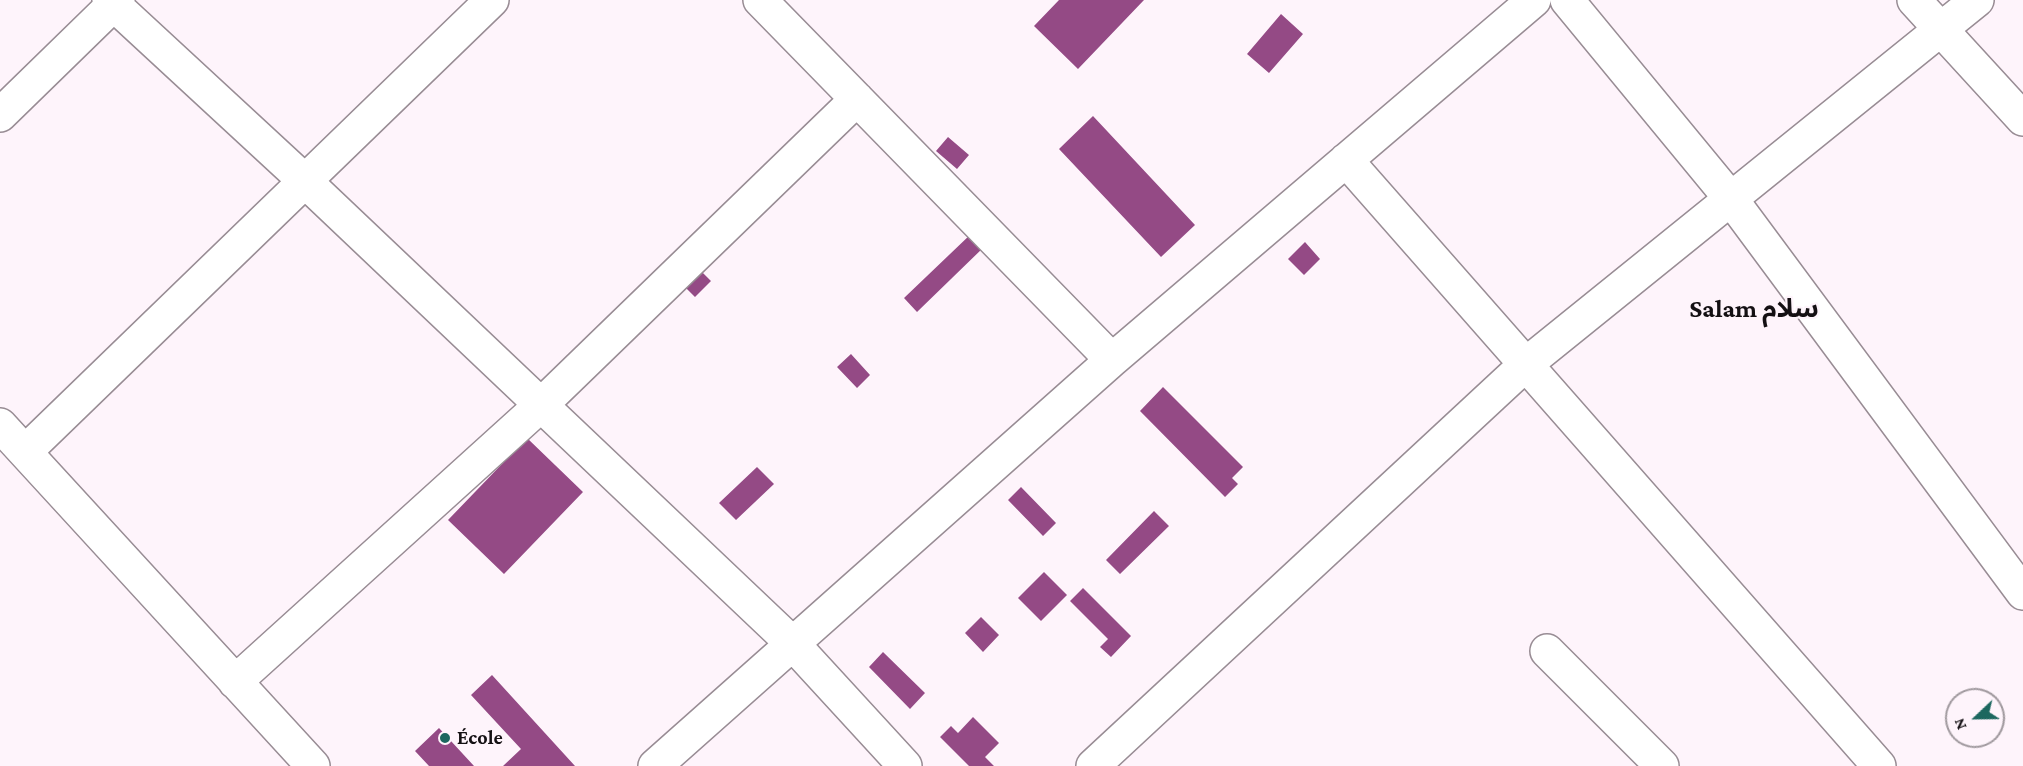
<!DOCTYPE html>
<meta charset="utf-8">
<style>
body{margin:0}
#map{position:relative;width:2023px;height:766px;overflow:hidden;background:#fef4fb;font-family:"Crimson Pro",serif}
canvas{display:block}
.north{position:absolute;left:1945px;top:688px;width:60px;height:60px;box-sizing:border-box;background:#fef4fb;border:2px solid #a0999e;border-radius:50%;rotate:248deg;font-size:16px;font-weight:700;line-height:24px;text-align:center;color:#141013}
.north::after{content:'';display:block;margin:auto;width:21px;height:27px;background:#1c675f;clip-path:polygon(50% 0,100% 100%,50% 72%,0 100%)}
</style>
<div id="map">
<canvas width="2023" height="766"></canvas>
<div class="north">N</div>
</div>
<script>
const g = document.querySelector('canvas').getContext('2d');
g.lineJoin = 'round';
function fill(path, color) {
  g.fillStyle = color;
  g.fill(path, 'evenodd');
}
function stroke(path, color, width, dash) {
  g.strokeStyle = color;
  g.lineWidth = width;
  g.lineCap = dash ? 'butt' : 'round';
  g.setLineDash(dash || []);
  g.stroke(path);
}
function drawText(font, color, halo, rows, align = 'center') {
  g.font = font + ' "Crimson Pro","Noto Sans Arabic",serif';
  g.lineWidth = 4.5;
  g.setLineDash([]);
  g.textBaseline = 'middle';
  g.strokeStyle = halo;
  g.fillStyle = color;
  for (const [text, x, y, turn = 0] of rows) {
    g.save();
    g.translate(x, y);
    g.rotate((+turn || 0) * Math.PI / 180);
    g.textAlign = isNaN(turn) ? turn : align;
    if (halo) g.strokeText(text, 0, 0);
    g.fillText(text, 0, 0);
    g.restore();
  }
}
fill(new Path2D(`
 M1059 0H1144L1078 69 1034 26Z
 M1281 14 1303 34 1269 73 1247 54Z
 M1093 116 1195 225 1161 257 1059 149Z
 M948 137 969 155 957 169 936 151Z
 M972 233 985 246 917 312 904 298Z
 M1305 242 1320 259 1304 275 1288 259Z
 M699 269 711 281 695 297 683 285Z
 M851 354 870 375 857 388 837 367Z
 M1163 387 1243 467 1232 478 1238 484 1225 497 1140 411Z
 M527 438 583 492 504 574 448 520Z
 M757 467 774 484 736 520 719 503Z
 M1021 487 1056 523 1043 536 1008 500Z
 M1154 511 1169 526 1120 574 1106 560Z
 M1044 572 1067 595 1041 621 1018 598Z
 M1083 588 1131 636 1111 657 1100 647 1108 639 1070 601Z
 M981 617 999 635 983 652 965 633Z
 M883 652 925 693 910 709 869 667Z
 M492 675 575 766H503L521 749 471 695Z
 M973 717 999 743 985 757 994 766H969L940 737 951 726 958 733Z
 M439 728 474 766H429L415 751Z`), '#944a85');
const minor = new Path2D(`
 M109 0 306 182 793 644 905 766
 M760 0 1112 360
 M1567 0 1731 199 2023 593
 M1914 0 2023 119
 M0 115 118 0
 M1346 160 1879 766
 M0 425 313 766
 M25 452 492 0
 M1547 651 1662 766
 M235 682 541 405 857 99
 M655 766 1112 360 1534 0
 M1093 766 1525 365 1977 0`);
stroke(minor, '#988c94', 36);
stroke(minor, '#fff', 33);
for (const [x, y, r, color] of [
 [445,738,6,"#1c675f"]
]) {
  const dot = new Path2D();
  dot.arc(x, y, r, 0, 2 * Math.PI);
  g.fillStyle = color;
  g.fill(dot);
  stroke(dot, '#fef4fb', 2);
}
drawText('bold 20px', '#141013', '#fef4fb', [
 ["École",457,738]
], 'left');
drawText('bold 26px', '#141013', '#fef4fb', [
 ["Salam سلام",1754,309]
]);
</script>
